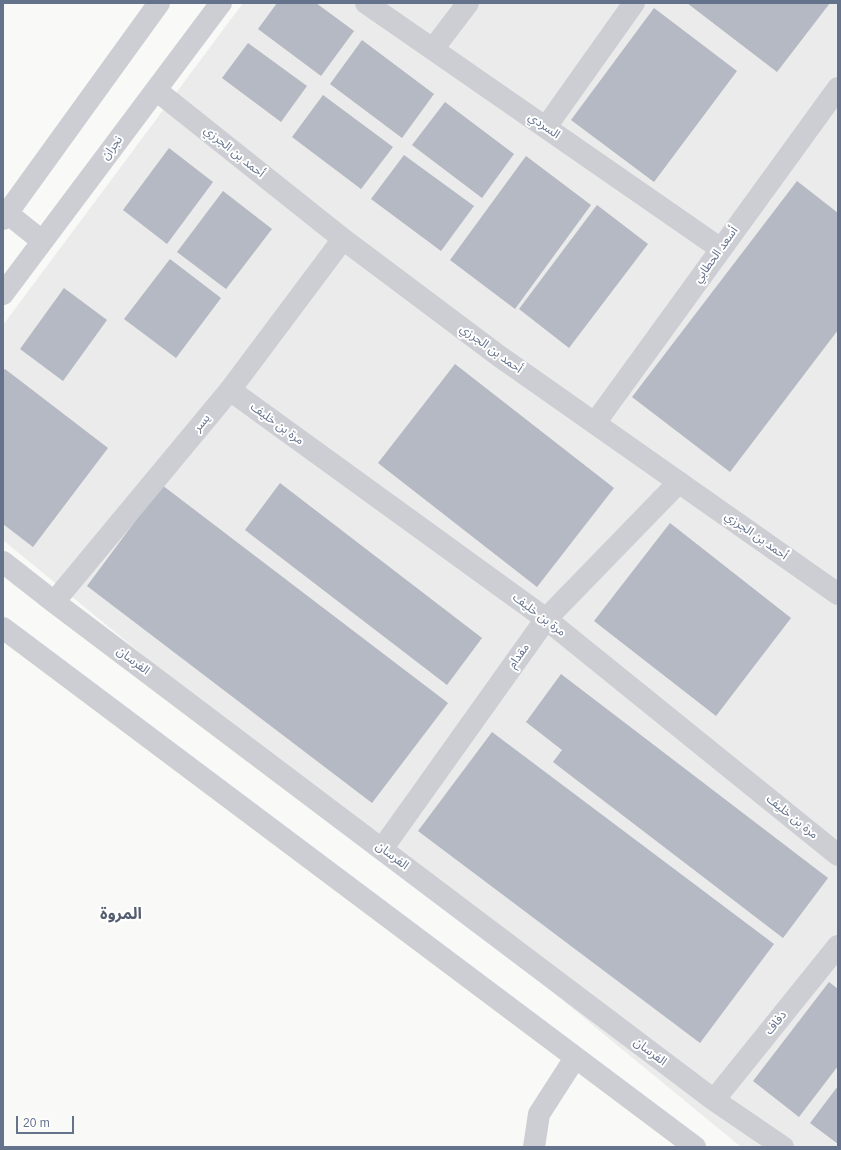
<!DOCTYPE html>
<meta charset="utf-8">
<style>
body{margin:0}
#map{position:relative;width:841px;height:1150px;overflow:hidden;background:#f9faf7;font-family:Helvetica,sans-serif}
canvas{display:block}
.frame{position:absolute;inset:0;border:4px solid #65728c;pointer-events:none}
.scale{position:absolute;left:16px;top:1116px;width:58px;height:18px;box-sizing:border-box;border:2px solid #65728c;border-top:0;padding-left:5px;font-size:12px;line-height:14px;white-space:nowrap;color:#65728c;-webkit-text-stroke:3px #fff;paint-order:stroke}
</style>
<div id="map">
<canvas width="841" height="1150"></canvas>
<div class="frame"></div>
<div class="scale">20 m</div>
</div>
<script>
const g = document.querySelector('canvas').getContext('2d');
g.lineJoin = 'round';
function fill(path, color) {
  g.fillStyle = color;
  g.fill(path, 'evenodd');
}
function stroke(path, color, width, dash) {
  g.strokeStyle = color;
  g.lineWidth = width;
  g.lineCap = dash ? 'butt' : 'round';
  g.setLineDash(dash || []);
  g.stroke(path);
}
function drawText(font, color, halo, rows, align = 'center') {
  g.font = font + ' Helvetica,"Noto Sans Arabic",sans-serif';
  g.lineWidth = 4;
  g.setLineDash([]);
  g.textBaseline = 'middle';
  g.strokeStyle = halo;
  g.fillStyle = color;
  for (const [text, x, y, turn = 0] of rows) {
    g.save();
    g.translate(x, y);
    g.rotate((+turn || 0) * Math.PI / 180);
    g.textAlign = isNaN(turn) ? turn : align;
    if (halo) g.strokeText(text, 0, 0);
    g.fillText(text, 0, 0);
    g.restore();
  }
}
fill(new Path2D(`
 M243 3H838V1147H741L3 540V325Z`), '#eaebea');
fill(new Path2D(`
 M277 3H316L354 31 321 76 258 29Z
 M687 3H830L777 72Z
 M654 8 737 71 654 182 571 120Z
 M362 40 434 94 402 138 330 84Z
 M248 43 307 86 281 122 222 78Z
 M323 95 393 147 361 189 292 137Z
 M445 102 514 154 482 198 412 145Z
 M169 148 213 182 167 244 123 210Z
 M404 155 474 206 441 251 371 199Z
 M526 156 591 205 515 309 450 260Z
 M797 181 838 213V330L730 472 632 397Z
 M223 191 272 229 226 289 177 252Z
 M597 205 648 244 569 348 519 309Z
 M170 259 221 298 176 358 124 319Z
 M64 288 107 320 63 381 20 349Z
 M455 364 614 488 537 587 378 463Z
 M5 369 108 448 33 547 3 524V371Z
 M280 483 482 638 447 685 245 530Z
 M162 485 448 703 372 803 87 586Z
 M670 523 791 618 716 716 594 621Z
 M561 674 828 878 783 938 553 762 562 750 526 722Z
 M492 732 774 944 700 1043 418 831Z
 M829 982 838 989V1066L799 1117 753 1081Z
 M838 1086V1144L810 1123Z`), '#b4b9c3');
stroke(new Path2D(`
 M366 3 721 249
 M433 49 468 3
 M156 90 343 239 499 356 838 594
 M546 127 634 3
 M7 213 42 241
 M3 219 159 3
 M3 294 221 3
 M230 390 546 619 838 855
 M595 423 838 88
 M3 562 54 602 714 1100 783 1147
 M54 602 230 390 343 239
 M3 628 695 1147
 M382 849 546 619 679 482
 M714 1100 838 946
 M534 1147 539 1114 575 1058`), '#ccced3', 22);
drawText('12px', '#65728c', '#fff', [
 ["السردي",544,126,35],
 ["نجران",112,148,-53],
 ["أحمد بن الجرزي",234,152,39],
 ["أسعد الحطابي",716,255,-54],
 ["أحمد بن الجرزي",491,349,36],
 ["يسر",202,423,-50],
 ["مرة بن خليف",277,424,36],
 ["أحمد بن الجرزي",756,536,35],
 ["مرة بن خليف",539,615,37],
 ["مقدام",519,656,-55],
 ["الفرسان",133,661,37],
 ["مرة بن خليف",792,817,39],
 ["الفرسان",392,856,37],
 ["دفاف",776,1023,-51],
 ["الفرسان",650,1052,37]
]);
drawText('bold 16px', '#545d70', '#fff', [
 ["المروة",121,915]
]);
</script>
